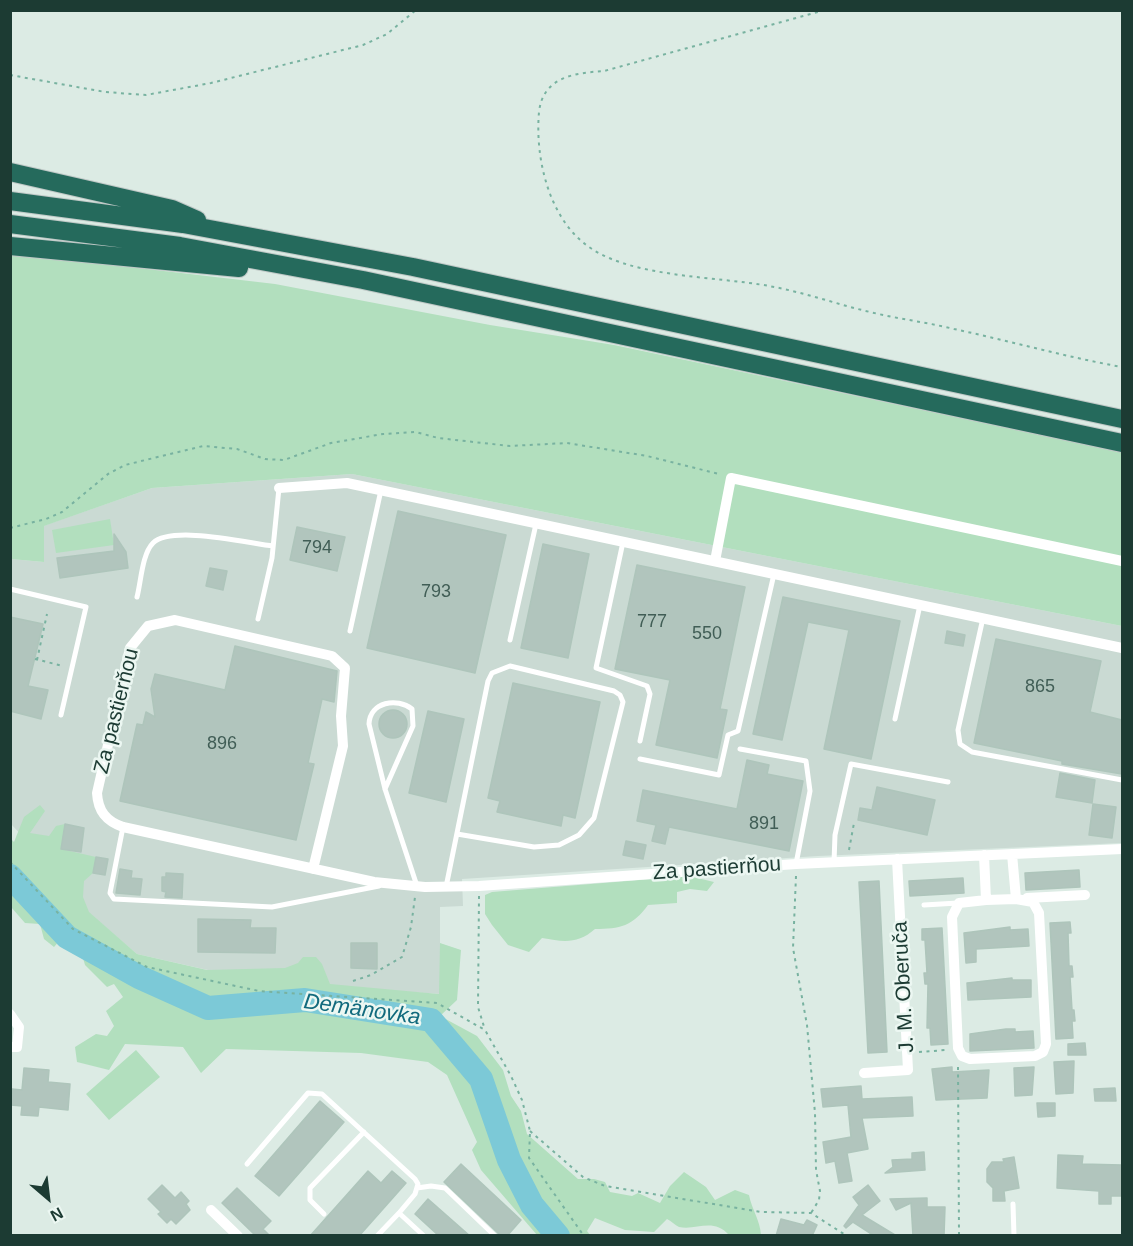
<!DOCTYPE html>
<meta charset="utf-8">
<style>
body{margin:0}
#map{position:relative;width:1133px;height:1246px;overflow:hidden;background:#dcebe4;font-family:Helvetica,sans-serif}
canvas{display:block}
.frame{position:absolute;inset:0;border:12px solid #1c3b33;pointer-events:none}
.north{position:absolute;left:18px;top:1168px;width:60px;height:60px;-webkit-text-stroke:4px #ecf7f2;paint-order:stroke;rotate:152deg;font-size:16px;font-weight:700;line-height:24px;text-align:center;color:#1c3b33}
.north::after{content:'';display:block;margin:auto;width:21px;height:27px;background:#1c3b33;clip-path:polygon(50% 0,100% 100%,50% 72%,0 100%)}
</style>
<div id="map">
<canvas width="1133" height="1246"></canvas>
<div class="frame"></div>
<div class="north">N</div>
</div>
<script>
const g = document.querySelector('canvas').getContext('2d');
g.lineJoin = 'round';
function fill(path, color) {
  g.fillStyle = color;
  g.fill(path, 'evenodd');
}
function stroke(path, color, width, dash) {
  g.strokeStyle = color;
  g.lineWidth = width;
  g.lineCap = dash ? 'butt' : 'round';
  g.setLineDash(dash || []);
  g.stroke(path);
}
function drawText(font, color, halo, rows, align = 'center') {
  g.font = font + ' Helvetica,sans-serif';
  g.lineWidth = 5;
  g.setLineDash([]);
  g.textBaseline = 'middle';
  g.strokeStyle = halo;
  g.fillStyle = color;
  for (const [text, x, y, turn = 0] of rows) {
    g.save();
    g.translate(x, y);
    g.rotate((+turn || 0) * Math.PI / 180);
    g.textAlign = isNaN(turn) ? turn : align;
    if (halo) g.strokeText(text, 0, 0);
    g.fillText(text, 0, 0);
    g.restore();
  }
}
fill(new Path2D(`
 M352 474 1122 626V843L818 856 462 879 463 906 440 907V994L261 982 137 954 49 879 52 868 11 824V559L44 562 43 526 152 488Z`), '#cadad3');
fill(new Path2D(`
 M10 253 275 284 490 325 614 345 1122 452V626L352 474 152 488 44 526V562L11 559Z
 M110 519 114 545 56 553 52 530Z
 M40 805 45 811 30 833 49 836 56 826 65 824 61 849 96 857 93 873 84 881 83 897 89 912 137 954 207 970 285 968 298 963 303 957H316L322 964 330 984 439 994 440 943 461 950 457 1000 440 1016 477 1036 503 1070 511 1096 521 1111 527 1134 578 1179H594L605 1182 610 1192 632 1196 638 1193 660 1203 670 1186 684 1172 706 1187 715 1200 735 1190 749 1195C752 1210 760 1220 761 1235H729C713 1217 696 1231 679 1227 675 1225 671 1221 667 1219L654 1232 625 1230 595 1218 587 1231 590 1235H537L481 1170 472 1150 477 1142 447 1075 428 1062 361 1053 226 1049 201 1073 183 1047 125 1044 109 1070 77 1062 75 1047 96 1034 107 1036 114 1026 106 1011 123 997 114 984 107 987 85 965 76 934 69 930 54 947 44 939 40 924 25 923 11 907 10 838 14 842 24 817Z
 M689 876 714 882 707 891 690 889 677 892V903L648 905C633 926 620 929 595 929 578 944 564 942 542 938L529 952 508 945 492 925 485 914V895L492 892Z
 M136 1050 160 1077 109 1120 86 1094Z`), '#b2dfbe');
stroke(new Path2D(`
 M10 876 67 937 139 977 208 1008 305 1000 431 1020 481 1079 509 1160 532 1205 558 1236`), '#7cc9d7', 24);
const building = new Path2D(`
 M398 511 506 535 475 673 367 648Z
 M297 527 345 537 337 571 290 560Z
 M114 534 126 552 128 568 60 578 57 558 114 551Z
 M543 544 589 554 568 658 521 648Z
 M637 565 745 587 720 709 727 710 717 758 656 745 670 680 615 669Z
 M210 568 227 571 223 590 206 586Z
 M783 597 900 621 871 759 824 749 849 630 808 622 782 740 753 734Z
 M10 617 43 624 28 686 48 690 41 719 10 711Z
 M947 631 965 635 963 646 945 643Z
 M996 639 1101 661 1090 712 1122 720V774L1062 764V761L974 743Z
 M235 646 337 671 334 702 322 699 308 763 314 764 296 840 120 801 137 724 143 725 146 712 155 717 151 689 155 674 225 690Z
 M513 683 600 702 575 818 563 815 561 826 497 812 500 801 488 798Z
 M379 724a14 14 0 1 1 28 0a14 14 0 1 1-28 0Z
 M428 711 464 719 446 802 409 793Z
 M747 760 769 765 767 774 803 781 789 851 669 827 665 844 652 841 656 825 637 821 643 790 737 809Z
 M1060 773 1095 780 1092 803 1056 797Z
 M877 787 935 800 927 835 858 820 860 808 872 810Z
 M1093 804 1116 807 1112 838 1089 835Z
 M65 824 84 828 81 852 61 849Z
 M626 841 646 845 643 859 623 855Z
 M96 857 108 859 105 875 93 873Z
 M120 869 132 871 131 878 142 879 140 895 116 893Z
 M1079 870 1080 887 1026 890 1025 873Z
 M166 873 183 874 182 898 165 897 166 892 162 891V877H166Z
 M963 878 964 893 910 896 909 881Z
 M879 881 887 1052 868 1053 859 882Z
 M198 919 251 920 250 928H276L275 953 198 952Z
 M1070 922 1071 933H1068L1069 966H1072L1073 977H1070L1072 1010H1074L1075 1021H1072L1073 1038 1056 1039 1050 923Z
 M1010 927V930L1028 929 1029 946 976 949V962L966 963 964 933Z
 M942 928 948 1044 931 1045 930 1028H927L928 984H925L924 973H927L925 940H922V929Z
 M351 943H377V969L351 968Z
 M1012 978V980H1031V997L968 1000 967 983Z
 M1006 1029H1015V1032L1033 1031 1034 1048 970 1051V1034Z
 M1085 1043 1086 1055H1068V1044Z
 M1074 1061 1073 1093 1056 1094 1054 1062Z
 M952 1067V1072L989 1070 987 1098 936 1100 932 1069Z
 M1034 1067 1032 1095 1015 1096 1014 1068Z
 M24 1068 49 1070 48 1082 70 1084 68 1110 39 1107 38 1116 21 1115 22 1106 11 1105 12 1089 22 1090Z
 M861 1086 862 1099 912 1097 913 1116 862 1118 868 1149 847 1153 852 1181 839 1183 835 1161 826 1163 823 1142 851 1137 848 1105 823 1107 821 1089Z
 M1115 1088 1116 1101H1095L1094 1089Z
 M320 1101 344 1122 279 1196 255 1176Z
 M1037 1103H1055V1116L1038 1117Z
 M924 1152 925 1170 885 1173 893 1167 892 1160 912 1159V1153Z
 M1058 1155 1083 1156 1082 1164 1122 1165V1196H1111V1204H1099V1191L1057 1188Z
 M1014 1157 1019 1188 1004 1191 1005 1201H993V1188L987 1182V1169L992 1162H1004L1003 1159Z
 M461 1164 521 1220 507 1236H501L444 1182Z
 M368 1171 381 1183 392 1171 406 1183 359 1236H310Z
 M162 1185 175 1198 181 1192 189 1201 186 1204 190 1210 176 1224 171 1219 167 1223 158 1214 161 1212 148 1199Z
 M868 1185 880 1201 862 1215 895 1235H873L853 1222 846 1228 844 1226 859 1205 853 1197Z
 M237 1188 271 1221 263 1229 270 1236H256L222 1203Z
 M927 1198V1207H945L944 1236H913L911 1203 896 1210 890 1199Z
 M428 1199 470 1236H439L415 1214Z
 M781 1219 804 1225 807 1220 817 1225 812 1236H776Z`);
fill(building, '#b1c5bd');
stroke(building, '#aec5bb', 1.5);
const motorway = new Path2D(`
 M10 172 172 209 197 220
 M10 201 183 224 413 267 1122 419
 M10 224 180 246 363 280 1122 443
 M10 246 239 268`);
stroke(motorway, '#bfc8c6', 20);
stroke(new Path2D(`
 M825 10 604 71C576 73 543 76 539 112 535 157 548 215 585 244 627 278 716 276 769 286 803 292 836 304 870 312 898 319 926 322 954 329 1010 341 1066 357 1122 367
 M10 75 105 92 146 95 211 83 363 45 387 34 416 10
 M10 528 46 519 62 512 108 474 125 465 203 446 237 449 265 459 284 460 331 443 383 434 416 432 438 438 510 446 567 443 647 456 719 474
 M35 659 63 666
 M37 660 47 614
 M849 850 854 823
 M10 862 73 929 147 967 259 991 437 1003 485 1030 511 1076 522 1100 530 1131 529 1158 584 1236
 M796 876 793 948 807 1025 815 1113 816 1170 820 1191 819 1200 811 1213
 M479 896 478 1007 485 1030
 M353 981 371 975 402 957 411 927 415 897
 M919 1052 946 1050
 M958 1067 959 1236
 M530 1131 583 1177 605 1186 761 1212 811 1213 847 1236`), '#78b2a0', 2, [3, 4.5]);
stroke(new Path2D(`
 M623 542 596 668 647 686 650 694 640 741
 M10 589 86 607 61 715
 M137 597C141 582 142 554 153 543 172 525 247 543 273 546
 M983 618 958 730 960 744 972 752 1122 780
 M258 619 272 558 279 488
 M350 631 381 490
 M510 640 536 524
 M895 719 920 605
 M740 749 806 761 810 791 796 864
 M640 759 719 775 728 735 738 731 774 574
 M385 789 413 726 412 709C397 697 370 702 369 724L385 789 417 886
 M123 827 110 893 114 899 272 907 379 886
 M834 862 835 835 851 764 948 782
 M446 887C460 818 474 750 488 681L492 673 510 666 614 691 620 695 623 702 594 818 579 835 559 845 534 847 457 834
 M924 905 958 903
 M247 1164 308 1093 322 1094 415 1179 418 1184 415 1194 399 1213 424 1236
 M417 1188 431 1186 445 1188 495 1236
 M1013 1204 1014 1236
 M324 1214 310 1200V1188L364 1132
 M377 1236 399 1213`), '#fff', 5);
stroke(new Path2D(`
 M279 488 347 483 1122 648
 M715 561 731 478 1122 561
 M984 855 986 900 959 903 952 917 958 1048 962 1056 970 1059 1035 1056 1043 1052 1046 1044 1039 913 1033 902 1016 899 1012 854
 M313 869 343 746 341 716 345 668 332 656 175 620 148 626 130 648 97 793C98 811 106 821 123 827L374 882 425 887 479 886 796 864 1122 849
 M1027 898 1085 895
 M986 900 1016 899
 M10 1014 19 1027 17 1047H10
 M864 1073 908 1070 897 859
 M211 1210 238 1236`), '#fff', 10);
stroke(motorway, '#256a5c', 18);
drawText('18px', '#415e56', null, [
 ["794",317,548],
 ["793",436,592],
 ["777",652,622],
 ["550",707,634],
 ["865",1040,687],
 ["896",222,744],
 ["891",764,824]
]);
drawText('21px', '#1c3b33', '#ecf7f2', [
 ["Za pastierňou",117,711,-76],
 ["Za pastierňou",717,869,-4],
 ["J. M. Oberuča",904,987,-93]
]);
drawText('italic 22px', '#116a7d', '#ecf7f2', [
 ["Demänovka",362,1010,8]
]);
</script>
